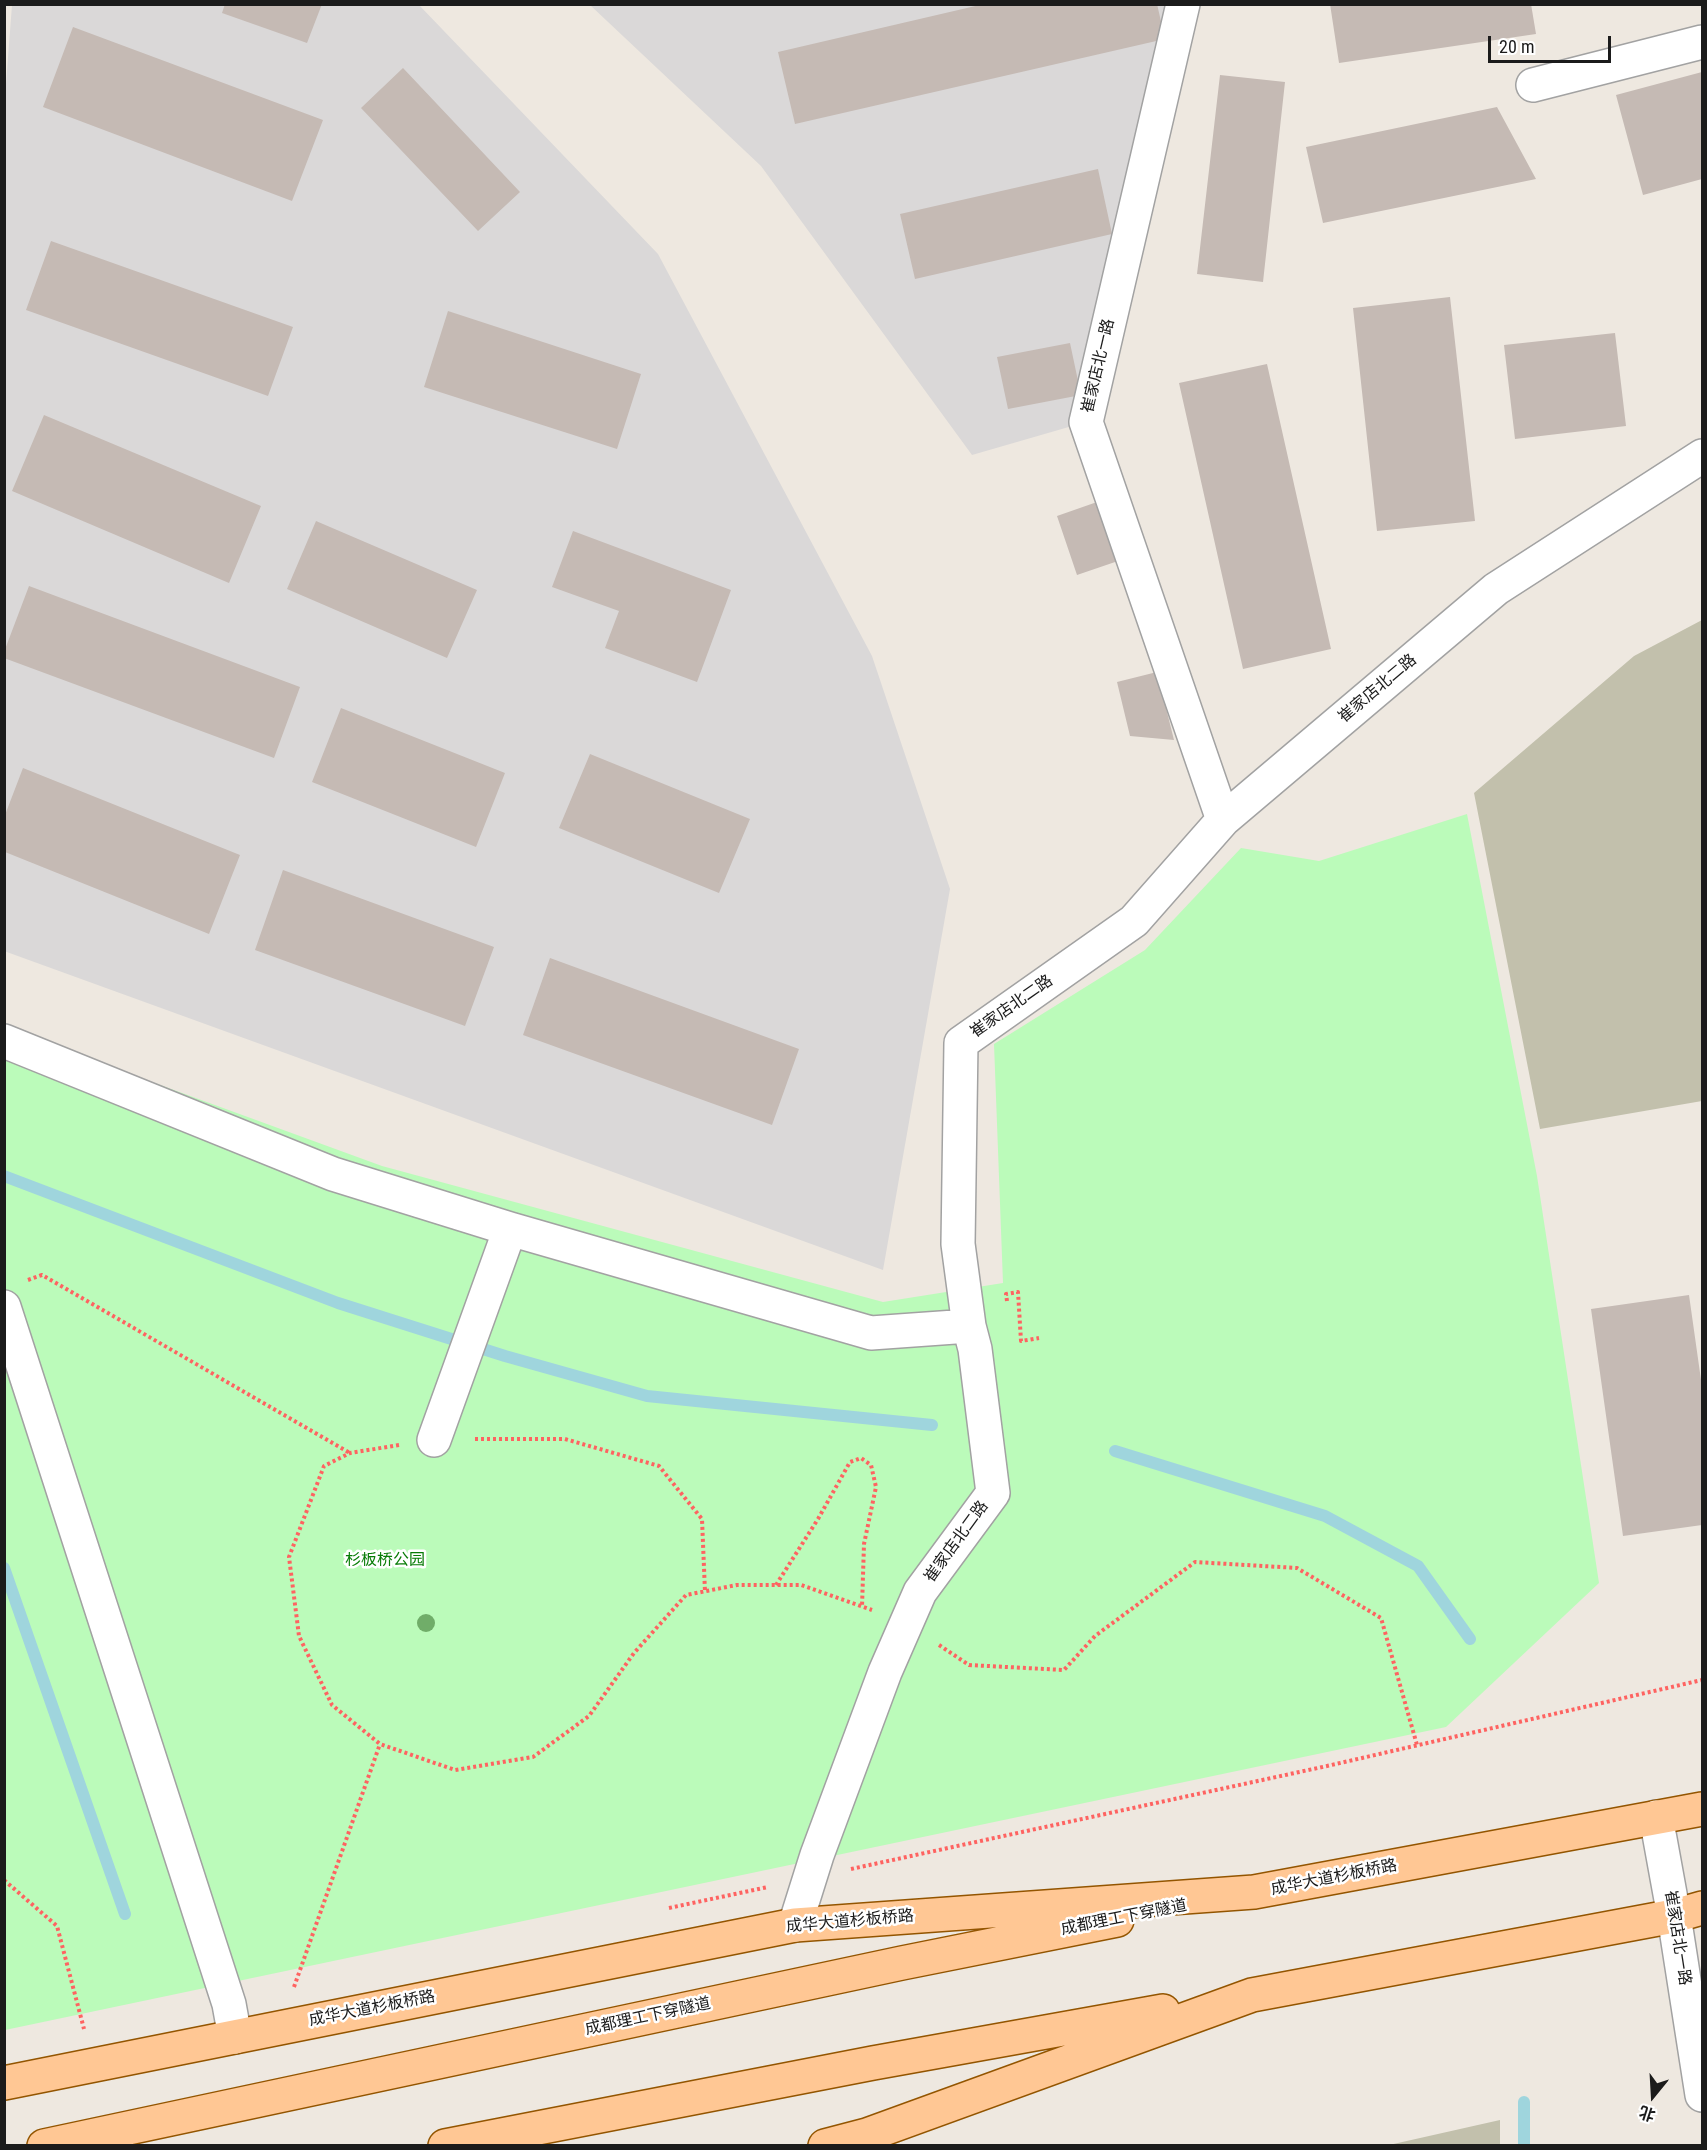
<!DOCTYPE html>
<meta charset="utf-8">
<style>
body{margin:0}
#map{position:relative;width:1707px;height:2150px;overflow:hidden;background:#eee8e0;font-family:"Roboto Condensed","Noto Sans SC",sans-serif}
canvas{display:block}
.frame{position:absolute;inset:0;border:6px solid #1b1b1b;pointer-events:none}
.north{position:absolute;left:1623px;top:2066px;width:60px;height:60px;-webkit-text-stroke:4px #fff;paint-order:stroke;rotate:198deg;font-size:16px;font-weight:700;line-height:24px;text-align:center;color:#1b1b1b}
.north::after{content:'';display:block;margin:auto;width:21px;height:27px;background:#1b1b1b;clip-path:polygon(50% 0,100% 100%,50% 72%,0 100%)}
.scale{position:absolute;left:1488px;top:36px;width:123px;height:27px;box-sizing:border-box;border:3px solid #1b1b1b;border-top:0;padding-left:8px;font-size:18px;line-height:21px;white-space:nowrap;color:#1b1b1b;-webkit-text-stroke:4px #fff;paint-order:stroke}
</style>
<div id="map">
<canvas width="1707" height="2150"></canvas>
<div class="frame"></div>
<div class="north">北</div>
<div class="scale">20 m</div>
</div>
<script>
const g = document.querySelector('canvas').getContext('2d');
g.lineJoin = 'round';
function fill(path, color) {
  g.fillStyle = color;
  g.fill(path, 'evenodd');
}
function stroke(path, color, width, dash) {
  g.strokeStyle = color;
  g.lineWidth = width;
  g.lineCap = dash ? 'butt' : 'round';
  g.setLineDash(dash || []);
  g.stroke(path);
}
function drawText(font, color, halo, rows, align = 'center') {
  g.font = font + ' "Roboto Condensed","Noto Sans SC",sans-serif';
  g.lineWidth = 5;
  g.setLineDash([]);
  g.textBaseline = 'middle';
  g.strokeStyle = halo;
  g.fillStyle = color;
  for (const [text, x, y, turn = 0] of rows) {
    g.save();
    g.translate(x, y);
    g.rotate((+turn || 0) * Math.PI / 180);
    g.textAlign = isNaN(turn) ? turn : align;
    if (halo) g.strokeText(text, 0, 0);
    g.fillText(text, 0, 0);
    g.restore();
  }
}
fill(new Path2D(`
 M12 5H419L658 254 872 656 950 889 883 1270 4 951V110Z
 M590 5H1183L1086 422 972 455 761 166Z`), '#dad8d8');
fill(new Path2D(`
 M1702 620V1101L1540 1129 1474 793 1634 656Z
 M1500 2120V2145H1389Z`), '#c2c0ac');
fill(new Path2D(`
 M1467 814 1537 1176 1599 1583 1446 1727 5 2030 4 1028 382 1166 883 1302 1003 1283 994 1044 1145 950 1241 848 1319 861Z`), '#bbfbba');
stroke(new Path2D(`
 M4 1176 338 1303 505 1356 647 1396 932 1425
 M1115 1451 1325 1516 1418 1566 1470 1639
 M4 1568 125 1914
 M1524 2102V2146`), '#9fd5dd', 12);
fill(new Path2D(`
 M225 4H322L307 43 222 13Z
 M984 4H1157L1165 39 795 124 778 52Z
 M1330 4H1531L1536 34 1339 63Z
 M73 27 323 120 292 201 43 107Z
 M403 68 520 192 478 231 361 108Z
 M1702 72V179L1643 195 1616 95Z
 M1220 75 1285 82 1263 282 1197 274Z
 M1497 107 1536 179 1323 223 1306 147Z
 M1098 169 1112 234 915 279 900 214Z
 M51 241 293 327 268 396 26 310Z
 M1450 297 1475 521 1377 531 1353 308Z
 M448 311 641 374 617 449 424 387Z
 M1615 333 1626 426 1515 439 1504 345Z
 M1070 343 1081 395 1008 409 997 357Z
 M1267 364 1331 649 1243 669 1179 383Z
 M44 415 261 506 229 583 12 491Z
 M1097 502 1118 561 1077 575 1057 516Z
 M316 521 477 590 447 658 287 589Z
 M573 531 731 590 697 682 605 648 619 611 552 587Z
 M29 586 300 687 274 758 4 658V652Z
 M1157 672 1174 740 1130 736 1117 682Z
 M341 708 505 773 476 847 312 782Z
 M590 754 750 819 719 893 559 828Z
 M23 768 240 855 209 934 5 852V815Z
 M283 870 494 947 465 1026 255 950Z
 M550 958 799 1049 772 1125 523 1035Z
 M1689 1295 1702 1387V1525L1623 1536 1591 1309Z`), '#c5bab4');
const minor = new Path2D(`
 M1183 4 1086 422 1223 820
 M1533 85 1702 42
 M4 1041 333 1174 510 1229 871 1333 969 1326
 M4 1307 229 2004 235 2037
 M434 1440 510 1229
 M1656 1817 1674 1916 1702 2095
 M795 1925 817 1855 885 1672 920 1592 993 1493 975 1349 969 1326 958 1244 961 1043 1134 921 1223 820 1496 589 1702 456`);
const major = new Path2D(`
 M4 2083 795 1925 1254 1892 1702 1809
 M44 2146 902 1963 1117 1920
 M445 2146 873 2063 1163 2011
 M825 2146 867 2135 1252 1995 1674 1916 1702 1908`);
stroke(minor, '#a2a2a2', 36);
stroke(major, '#935500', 36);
stroke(new Path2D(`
 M28 1280 42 1275 350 1453
 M1007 1301 1006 1294 1018 1292 1021 1341 1039 1338
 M475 1439H565L659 1466 702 1519 705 1592
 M399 1445 350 1453 324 1466 289 1557 299 1636 332 1705 380 1744 455 1770 533 1757 589 1716 634 1653 686 1595 737 1585H801L872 1610
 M776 1585 818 1519 850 1462 861 1458 871 1465 876 1487 864 1544 862 1607
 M939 1645 969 1665 1064 1670 1095 1636 1195 1562 1297 1568 1381 1618 1417 1745
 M851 1869 1327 1766 1702 1680
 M4 1880 57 1926 84 2029
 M669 1908 768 1887
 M294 1987 380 1744`), '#fe6361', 4, [3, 3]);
stroke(minor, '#fff', 33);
stroke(major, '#ffc794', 33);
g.fillStyle = '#70ad69';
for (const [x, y] of [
 [426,1623]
]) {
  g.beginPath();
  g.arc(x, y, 9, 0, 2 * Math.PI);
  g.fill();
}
drawText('16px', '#1b1b1b', '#fff', [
 ["崔家店北一路",1099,366,-77],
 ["崔家店北二路",1378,689,-40],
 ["崔家店北二路",1012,1007,-35],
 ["崔家店北二路",957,1542,-54],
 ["成华大道杉板桥路",1334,1878,-11],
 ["成都理工下穿隧道",1124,1918,-11],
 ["成华大道杉板桥路",850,1922,-5],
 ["崔家店北一路",1677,1938,81],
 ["成华大道杉板桥路",372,2009,-11],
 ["成都理工下穿隧道",648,2017,-12]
]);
drawText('16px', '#087c07', '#fff', [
 ["杉板桥公园",385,1561]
]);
</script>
